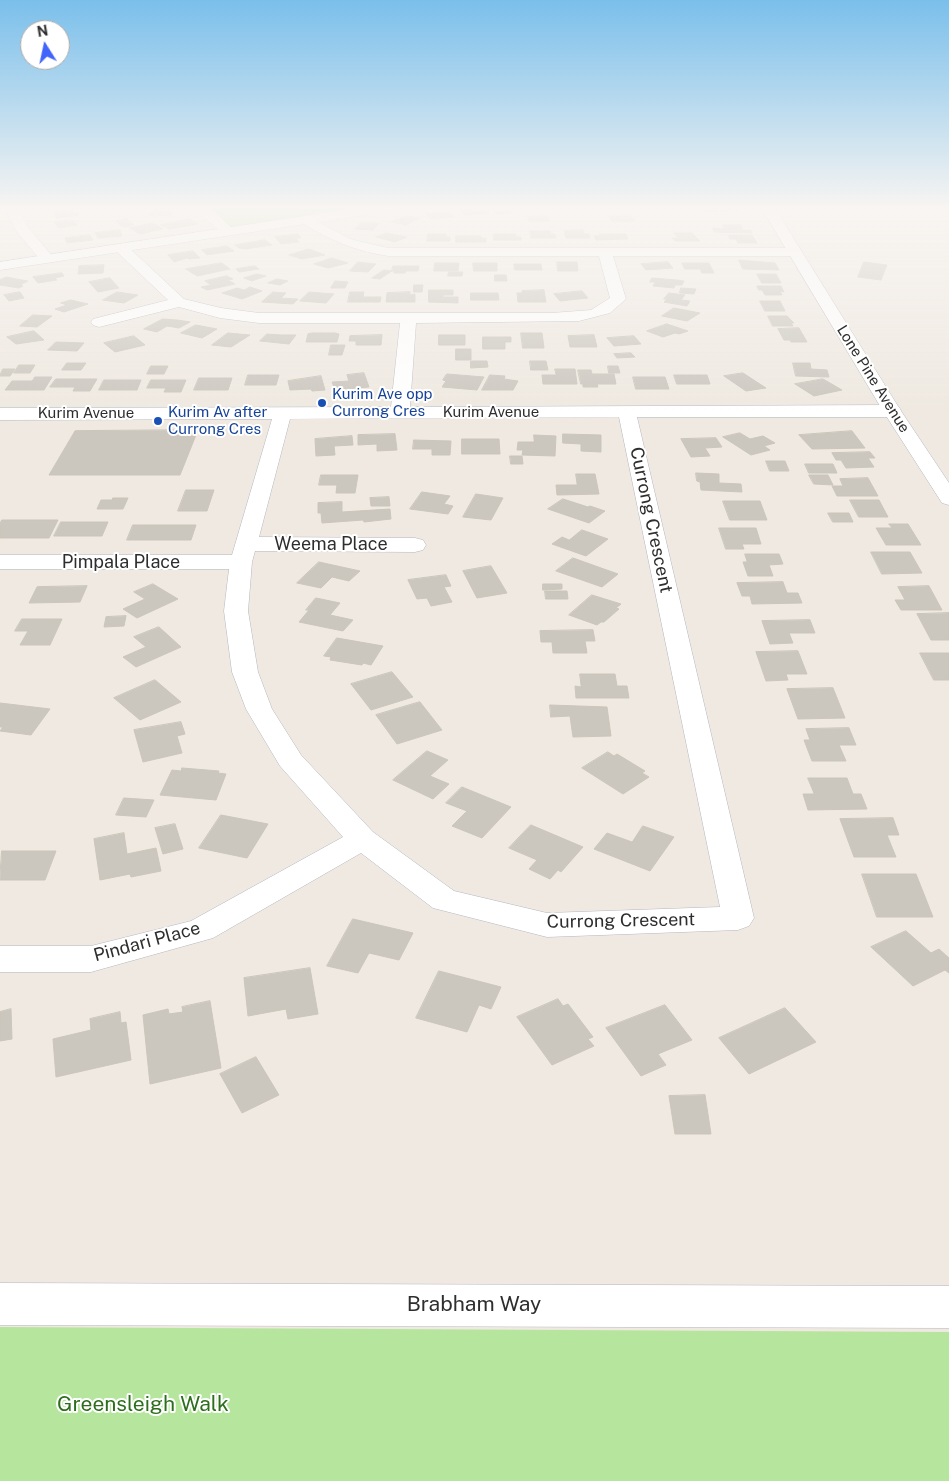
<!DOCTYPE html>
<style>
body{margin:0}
#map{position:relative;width:949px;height:1481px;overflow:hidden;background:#efe9e1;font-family:"Public Sans",sans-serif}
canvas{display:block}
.north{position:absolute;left:20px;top:20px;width:50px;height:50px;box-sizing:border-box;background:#fff;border:1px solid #ababab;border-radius:50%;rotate:350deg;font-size:14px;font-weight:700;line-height:20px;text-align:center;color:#2e2e2e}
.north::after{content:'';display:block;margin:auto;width:18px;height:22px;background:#4264fb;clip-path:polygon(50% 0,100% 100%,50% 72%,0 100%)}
</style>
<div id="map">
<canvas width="949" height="1481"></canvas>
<div class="north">N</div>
</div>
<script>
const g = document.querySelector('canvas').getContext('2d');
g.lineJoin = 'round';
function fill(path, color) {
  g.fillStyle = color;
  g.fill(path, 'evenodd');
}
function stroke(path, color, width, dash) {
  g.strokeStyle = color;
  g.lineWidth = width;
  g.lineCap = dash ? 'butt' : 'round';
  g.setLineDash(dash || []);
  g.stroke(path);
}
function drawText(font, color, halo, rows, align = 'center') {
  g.font = font + ' "Public Sans",sans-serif';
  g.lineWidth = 4;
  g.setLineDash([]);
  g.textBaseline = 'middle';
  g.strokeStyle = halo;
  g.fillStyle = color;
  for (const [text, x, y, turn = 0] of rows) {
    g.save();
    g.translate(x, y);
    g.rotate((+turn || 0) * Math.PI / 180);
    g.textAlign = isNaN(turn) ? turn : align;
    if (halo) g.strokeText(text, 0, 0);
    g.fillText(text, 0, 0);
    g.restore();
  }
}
fill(new Path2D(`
 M203 207H376L228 231Z
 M0 1327 949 1332V1481H0Z`), '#b6e59e');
const building = new Path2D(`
 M485 207 490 213 465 215 460 210Z
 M492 207H510L509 208 512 213 496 214Z
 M710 207H736L738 211 705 212 703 210H712Z
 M167 208V211H172V215L150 216V213H153V209Z
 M72 209 73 213H78L79 215 56 218 54 211Z
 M449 212 454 217 431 219 426 214Z
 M406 216 420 218 406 225 391 222Z
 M546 216 550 221 530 222 527 217Z
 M609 216H631L635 221 612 222Z
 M127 219 134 225 123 227 116 221Z
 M190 219 198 224 169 229 161 225Z
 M72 220 77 225 59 228 54 222Z
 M362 222 379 223 373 230 355 229Z
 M153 223 163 229 140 234 130 228Z
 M723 225H741L743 230H751L752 233 714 232 713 228 724 229Z
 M120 230 122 236 98 238 95 233Z
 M583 230 584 234H589L590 238H566L564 231Z
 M530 231H550L551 234H555L556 238H531Z
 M387 233 407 237 395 242 376 237Z
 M674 233H692L700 241H675L672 238H678Z
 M298 234 301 238H296L299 242 281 244 275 237Z
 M428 234H446V237H450V241H427Z
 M494 234H516V237H521V240H494Z
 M599 234H626L628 239 596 240 594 236H600Z
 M90 235 93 240 67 243 65 238Z
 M729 235H752L757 243H738L736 239H730Z
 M456 236H481L482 238H486V242H456Z
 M265 240 272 245 246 249 239 248 235 245Z
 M227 246 234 251 207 255 202 250Z
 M309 249 325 255 302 259 289 255Z
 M193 251 200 258 189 259 187 258 174 262 168 255Z
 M332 258 348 263 328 268 314 264Z
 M739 260 775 263 779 270 743 269Z
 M358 262 376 264 368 272 350 271Z
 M557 262H577L578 271H558Z
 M668 262 673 268 646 270 641 264Z
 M864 262 887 265 881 280 858 277Z
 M222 263 230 269 197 276 186 269Z
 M435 263H459L458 271H434Z
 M473 263H497V271H474Z
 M682 263H709L714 273H702L700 269H685Z
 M514 264H541L542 270H515Z
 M104 265 103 273 78 274 79 266Z
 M255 266 259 269 239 272 236 269Z
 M393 266H419L418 271H406L405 273H394V271H392Z
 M384 270 392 271 380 279 372 278Z
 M449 272H463L462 276H448Z
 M62 273 64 276 55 278 57 280 38 283 33 277Z
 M257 274 266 276 252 281 244 278Z
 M757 274H776L781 283H762Z
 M495 275H506L507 281H495Z
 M227 276 233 279 228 280 235 284 207 290 201 287 211 285 205 281Z
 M7 277 16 279 28 281 20 285 23 286 19 288 0 285V280Z
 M110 278 119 288 98 292 89 282Z
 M652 278 677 280 684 281 682 285H675L674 288 653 286 655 282H650Z
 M277 279 288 281 280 285 268 283Z
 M335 281 348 282 345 288H331Z
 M414 285H423L422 292H414Z
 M757 286H781L784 292 780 291 782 295H765L762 290H759Z
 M250 287 262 291 242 299 222 293 237 288 244 290Z
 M681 288 696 289 694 294 680 293Z
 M429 290H453V295H443V297H458V303L429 302Z
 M544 290 546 302H518L517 293H522V291Z
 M582 291 588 298 560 301 554 294Z
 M20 292 24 298 9 301 4 295Z
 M117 292 138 295 124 303 103 300Z
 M273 292 286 293 281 298 298 299 293 304 262 302Z
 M309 292 334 294 326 303 300 301Z
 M350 292H364L363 297H381L380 302H348Z
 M410 292V295L415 294V302H386L387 293Z
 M471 293H498L499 300H471Z
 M669 293 685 295 681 300 690 301 687 306 664 302 667 299H664Z
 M71 300 88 304 64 312 55 309 67 305 61 303Z
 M760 301H780L785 311H765Z
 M674 308 700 313 687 321 662 316Z
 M33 315 52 316 37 327 20 326Z
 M768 316H787L794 323H791L793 326H773Z
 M163 319 177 320 190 322 179 328 167 326 157 332 144 329Z
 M667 324 688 331 679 334 675 333 663 337 647 331Z
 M196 325 217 329 202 338 181 333Z
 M799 328 807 342H791L790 340H784L778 329Z
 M34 331 44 340 16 344 7 337Z
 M228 333 250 335 231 347 212 345Z
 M312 333H335L339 334 337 342H306L308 334Z
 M521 333H542L544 348H523Z
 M267 334 281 335H296L289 344 260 341Z
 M382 335 381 345H356V341H349L350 336Z
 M439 335H465V345H439Z
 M594 335 597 347H570L568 336Z
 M134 336 145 345 115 352 104 343Z
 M634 336 641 344 614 346 607 338Z
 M483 337H511V342H505V349H483Z
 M56 342 84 343 77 351 48 350Z
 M331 345H345L342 355H329Z
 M456 349H471V360H456Z
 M631 353 635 357 617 358 614 354Z
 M471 361H487L488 367 471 368Z
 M530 361H546L548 370H531Z
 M67 363H86L81 370H62Z
 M793 363H810L811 369 827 370 829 377 796 376Z
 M19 365H35L30 373H14Z
 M151 366H168L164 374H147Z
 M608 366H618L620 373H609Z
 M3 369H15L10 376H0Z
 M555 369H575L577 384H543L542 375H556Z
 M578 370H591L592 374H614L616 384H597L598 387H583V384H581Z
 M364 373 369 387 335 390 332 382 349 381 347 375Z
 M743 373 766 388 746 391 724 376Z
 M447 374 484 377 477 390 442 387 446 381 443 380Z
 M248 375H279L276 385H245Z
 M490 375 505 376 504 379 518 381 513 390H482Z
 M674 375H707L710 384H677Z
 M321 376 325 390 312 391 311 389 290 390 288 381Z
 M35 377H52L44 390H5L12 381H32Z
 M633 377H665L669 389H636Z
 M199 378H232L228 390H194Z
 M56 379H97L90 391H73L75 387H50Z
 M823 379 842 390 814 396 795 384Z
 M104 380H141L137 390H99Z
 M151 380H186L181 392H164L166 388H147Z
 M198 430 180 475H49L75 431Z
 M852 431 865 448 812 449 799 435Z
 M740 433 750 439 763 436 775 443 764 446 770 450 751 455 723 437Z
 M395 434 397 450 377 451V444L358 445V435Z
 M563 434 601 435V452L581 451V444L563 443Z
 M534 435 556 436 555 456 522 455 523 450H517L518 442H534Z
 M352 436 353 445 334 446 335 455 316 456 315 439Z
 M716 438 722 447 705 448 710 456 691 457 681 439Z
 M462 439H499L500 454H462Z
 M414 440 451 441 450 455H432V449H413Z
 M870 452 875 458H868L874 467 846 468 841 460H836L832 453Z
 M510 456H522L523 464H511Z
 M766 461H785L789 471H770Z
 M805 464H833L837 473H809Z
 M696 473 719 474V483L741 484 742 492 701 490 700 482 697 481Z
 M576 474H595L599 494 557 495 556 485H577Z
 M321 475H358L355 493H336L337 485H319Z
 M809 475H828L833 485 814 484Z
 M868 478 878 496H837L832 486H843L840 479Z
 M186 490H214L207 511H178Z
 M422 492 450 496 444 504 453 506 448 514 410 509Z
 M476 494 503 498 491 520 463 517Z
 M389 497 390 506H371L370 498Z
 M113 498H128L123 509H97L101 500H112Z
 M563 499 588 507 590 506 605 511 589 523 548 509Z
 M850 500H879L888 517H859Z
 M723 501H760L767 520H730Z
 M342 502V512L390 509 391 519 364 522 363 520 322 523 321 513H318V503Z
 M828 513H849L853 522H833Z
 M2 520H58L49 538H0V524Z
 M61 522H108L102 536H54Z
 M889 524H908L921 545H886L876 528H892Z
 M133 525H196L191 540H127Z
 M719 528H756L761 544H742L744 549H726Z
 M582 530 608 539 586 556 552 544 562 537 569 540Z
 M871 552H910L922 573 882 574Z
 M745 554H779L783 564 769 565 773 576H748L743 562H747Z
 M573 558 618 574 602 587 556 571Z
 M319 562 360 571 349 581 332 577 321 588 297 583Z
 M491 566 507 593 477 598 463 571Z
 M446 575 451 586 444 587 452 602 431 606 427 598 417 599 408 580Z
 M783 582 787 593H798L802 603 752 604 750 596H742L737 583Z
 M153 584 178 599 137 618 123 609 145 599 134 592Z
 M543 584H562V589L543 590Z
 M87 586 80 602 29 603 37 587Z
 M929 586 942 610H901L895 600H905L898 587Z
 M545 591H567L568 599H546Z
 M592 595 621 604 616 608 619 609 604 622H601L597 625 569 615Z
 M316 598 340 603 330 615 353 620 343 631 299 622 309 610H306Z
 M949 613V640H931L917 614Z
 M126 616 124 626 104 627 106 617Z
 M22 619H62L50 645H20L28 631H15Z
 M810 620 815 633H789L793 643 770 644 762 621Z
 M159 627 181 647 136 667 123 657 146 647 134 637Z
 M593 630 595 641H585L587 653H553L552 642H541L540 631Z
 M337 638 383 646 371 665 363 663 362 665 330 660 331 657 324 656Z
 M798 651 807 674H786L788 680 766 681 756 652Z
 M920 653H949V680H934Z
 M392 672 413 697 371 710 351 684Z
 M580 674H615L617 686H627L629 698H576L575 686 581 687Z
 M155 680 181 702 140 720 114 698Z
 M833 688 845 718 798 719 787 689Z
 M420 702 442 730 397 744 376 715Z
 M0 703 50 709 31 735 0 731 3 727H0Z
 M550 705 607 707 611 736 573 737 570 716 551 717Z
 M181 722 185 734 177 736 182 753 143 762 134 730Z
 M849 728 856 745H839L846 761H812L804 740H810L806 729Z
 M427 751 448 760 430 776 449 784 433 799 393 780Z
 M608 752 614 756 617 754 645 771 642 773 649 777 623 794 582 768Z
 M182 768 219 771 218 773 226 774 216 800 160 795 172 770 181 771Z
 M808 778H847L853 794H861L867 809 808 810 803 794H814Z
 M462 787 511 807 482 838 452 826 467 811 446 803Z
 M124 798 154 800 146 817 116 815Z
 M221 815 268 824 247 858 199 848Z
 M893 818 899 835H887L896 857H854L840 819Z
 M175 824 183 849 163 854 155 828Z
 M531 825 583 847 561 872 558 870 550 879 529 869 537 860 509 848Z
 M643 826 674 837 650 871 594 849 607 833 632 842Z
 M124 833 127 854 156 848 161 871 131 877 130 874 100 880 94 839Z
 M2 851H56L45 880H0Z
 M862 874H916L933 917H877Z
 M353 919 413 933 399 960 369 953 358 973 327 966Z
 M906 931 931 953 939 949 949 958V973L945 970 913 986 871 947Z
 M310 968 318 1014 288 1019 286 1009 248 1016 244 978Z
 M439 971 501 987 491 1009 479 1005 467 1032 416 1018Z
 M558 999 563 1006 568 1004 593 1037 588 1039 594 1046 552 1065 517 1017Z
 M210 1001 221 1068 150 1084 143 1015 168 1009 169 1014 183 1012 182 1007Z
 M665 1005 692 1040 658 1054 666 1065 641 1076 606 1028Z
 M785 1008 816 1042 749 1074 719 1038Z
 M11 1009 12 1039 0 1041V1012Z
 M120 1012 121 1023 126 1022 131 1060 56 1077 53 1039 91 1030 90 1019Z
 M256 1057 279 1095 242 1113 220 1074Z
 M705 1095 711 1134H675L669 1096Z`);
fill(building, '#cbc7bf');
stroke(building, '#cbc5ba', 1);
const street = new Path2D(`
 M197 207H209L235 231 228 235 223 234 198 212Z
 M13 209 18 210 28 227 52 256 54 259 52 262H42L17 232 7 213Z
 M307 216 350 239 388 248H796L803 252 796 256H613L626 299 610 313 579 321 416 323 410 407 892 405 899 407 901 411 899 415 892 417H637L754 918 749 926 738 930 547 937 433 908 361 853 213 938 91 972H0V946H91L191 921 343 837 280 766 246 709 232 672 224 611 229 569H0V555H232L272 419 0 420V408L391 407 400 323H259L220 318 179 307 99 327 93 325 91 322 93 319 168 300 116 251 114 248 116 245H126L184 299 221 308 259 313H552L591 310 610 298 599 256H388C355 251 330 240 302 223L300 220ZM619 417 720 907 547 913 454 891 373 832 301 755 272 709 258 672 248 611 252 562 255 551 415 552 423 550 426 545 423 540 415 538 259 537 290 419Z`);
const secondary = new Path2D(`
 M364 207H398L392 211 0 270V262Z
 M761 207H774L901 411 949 483V505L942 503 883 411Z
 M0 1283 949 1286V1328L0 1325Z`);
stroke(street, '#b4b7c1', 1);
stroke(secondary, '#b4b7c1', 1);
fill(street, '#fff');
fill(secondary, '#fff');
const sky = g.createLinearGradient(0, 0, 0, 415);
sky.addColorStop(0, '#7abfeb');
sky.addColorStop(0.5, '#f8f5f2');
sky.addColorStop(1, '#f8f5f200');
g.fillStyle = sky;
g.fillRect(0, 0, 949, 415);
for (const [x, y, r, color] of [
 [322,403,5,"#1a4fb4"],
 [158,421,5,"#1a4fb4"]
]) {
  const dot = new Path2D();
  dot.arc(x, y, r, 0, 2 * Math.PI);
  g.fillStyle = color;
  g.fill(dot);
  stroke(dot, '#fff', 2);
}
drawText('15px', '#2e2e2e', '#fff', [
 ["Lone Pine Avenue",873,379,58],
 ["Kurim Avenue",491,412],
 ["Kurim Avenue",86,413]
]);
drawText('15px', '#164399', '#fff', [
 ["Kurim Ave opp",332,394],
 ["Currong Cres",332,411],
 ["Kurim Av after",168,412],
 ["Currong Cres",168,429]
], 'left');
drawText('18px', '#2e2e2e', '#fff', [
 ["Currong Crescent",651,520,78],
 ["Weema Place",331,544],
 ["Pimpala Place",121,562],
 ["Currong Crescent",621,921,-1],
 ["Pindari Place",147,942,-15]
]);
drawText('21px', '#2e2e2e', '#fff', [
 ["Brabham Way",474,1305]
]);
drawText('21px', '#2c6e1b', '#fff', [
 ["Greensleigh Walk",143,1405]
]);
</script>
